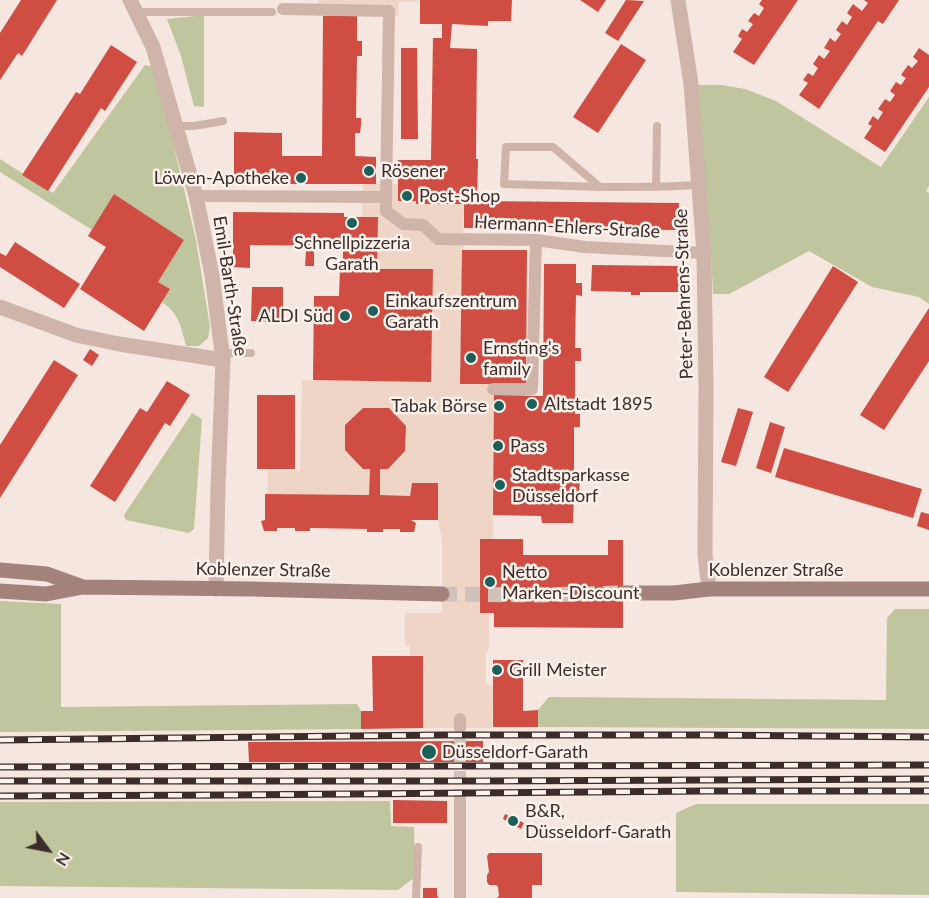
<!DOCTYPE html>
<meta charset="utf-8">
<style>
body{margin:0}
#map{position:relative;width:929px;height:898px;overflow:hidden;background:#f5e7df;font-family:Lato,sans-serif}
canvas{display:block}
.north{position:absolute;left:18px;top:820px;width:60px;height:60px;-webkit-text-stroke:4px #fcf2ec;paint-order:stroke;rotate:122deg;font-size:16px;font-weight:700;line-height:24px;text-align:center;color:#3b2c2a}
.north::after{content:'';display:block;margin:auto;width:21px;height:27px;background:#3b2c2a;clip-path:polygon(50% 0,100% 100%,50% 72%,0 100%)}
</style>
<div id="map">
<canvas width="929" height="898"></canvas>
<div class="north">N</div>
</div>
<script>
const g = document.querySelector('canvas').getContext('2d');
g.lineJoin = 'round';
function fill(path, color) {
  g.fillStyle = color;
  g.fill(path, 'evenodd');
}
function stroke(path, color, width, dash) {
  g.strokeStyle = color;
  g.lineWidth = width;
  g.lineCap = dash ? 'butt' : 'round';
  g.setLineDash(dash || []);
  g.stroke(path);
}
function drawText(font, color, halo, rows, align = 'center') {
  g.font = font + ' Lato,sans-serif';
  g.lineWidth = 5;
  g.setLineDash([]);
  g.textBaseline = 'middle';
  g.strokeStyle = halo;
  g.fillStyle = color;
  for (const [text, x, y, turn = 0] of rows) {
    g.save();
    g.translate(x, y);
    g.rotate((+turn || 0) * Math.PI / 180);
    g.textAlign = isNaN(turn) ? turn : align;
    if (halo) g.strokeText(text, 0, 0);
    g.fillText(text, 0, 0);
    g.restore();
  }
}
fill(new Path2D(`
 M204 15V107L194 106 181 56 167 19Z
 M145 65 155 67 196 240 210 327 208 338 199 346H186C181 326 179 314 162 302L170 289 158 282 184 240 115 195 92 230 0 172V159L53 193Z
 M695 85H722L745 89 776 101 881 167 929 97V186L926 191 929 193V304L919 297 872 287 809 251 729 294H713L711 250Z
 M192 413 202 419 194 529 189 533 126 520 124 515Z
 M0 601 61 604V707L357 704 361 711V729L0 732Z
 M895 609H929V729L538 727V710L549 697 886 700 887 618Z
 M390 801 391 826 414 827 415 877 398 890 0 886V802Z
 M696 804H929V895L676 892V813Z`), '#bfc59d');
fill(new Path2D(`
 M319 0H418V2H399L398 16 318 15Z
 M363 184H398V201H416L417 204H464L460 383 492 384 494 395 493 539H480V613H489V649L488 651H486V685H493L492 728H423V656H410V646L405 645V613H442V539L438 520V483H412L410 496 380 495V469H388L405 451 406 426 389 408H363L345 425 370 469 369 495H267L268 471H300L302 380 431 381 433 269H377L378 217H362Z`), '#eed5c5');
fill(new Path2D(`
 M21 0H57L22 56 18 53 0 80V33Z
 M420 0H512L511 21H488V26L452 24 450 48 477 49 476 159H478L477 201 679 203V230L464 228V201H462V204H416V201H398V160H431L433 38H442V24H420Z
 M580 0H606L598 12Z
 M626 0 644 1 618 41 605 33Z
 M762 0H798L754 65 733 52 742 39 738 36 742 29 747 32 753 24 748 21 754 13 759 16 764 8 759 4Z
 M864 0H899L883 24 878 21 819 109 799 95 808 83 803 80 808 73 813 76 818 68 813 64 819 55 824 59 830 51 824 48 830 38 835 42 841 34 836 30 842 21 847 25 852 17 847 13 853 4 862 11 868 3Z
 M323 16H357V41H362V56H357L356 118H361V125L360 133H355V156L376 157V184H234V132L282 133V156H322Z
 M621 44 646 60 598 133 573 117Z
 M111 45 137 62 105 111 101 108 48 191 22 175 76 92 80 94Z
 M401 48H417L418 139H401Z
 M919 48 929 55V87L885 152 864 138 872 126 868 124 873 116 878 120 883 112 878 109 885 99 890 102 895 95 890 91 896 82 901 85 906 78 901 75 908 65 912 68 918 61 913 57Z
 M114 194 184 240 158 282 170 289 144 331 80 289 106 247 88 236Z
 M233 212 344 213V217H378L377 269H433L431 382 313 380 314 296H339L340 268H343V246L250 245V268L233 267Z
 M15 242 80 284 64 308 0 267V253L6 256Z
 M462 250H527L526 384H460Z
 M306 251H314V266H305Z
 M544 264H576V283H582V296L576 295 575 348H581V361H575V414H580V427H574V480H580L579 493H574L573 523H542L541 516 493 515 494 395 543 396Z
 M592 265 680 266V292H640V295H631V292L591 291Z
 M833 266 858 282 788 392 764 377Z
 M252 287H283V322L251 321Z
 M929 308V361L884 430 860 415Z
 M90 349 99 355 92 366 83 360Z
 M54 360 78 375 0 498V445Z
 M167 381 190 395 170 426 165 423 115 502 90 486 140 408 147 412Z
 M257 395H295V469H257Z
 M363 408H389L406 426 405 451 388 469H380V495L410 496 412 483H438V520H411L416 523 414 532H400V529H383V532H367V529L310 528V531H295V528H277V531H264L261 521 265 520V494L369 495 370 469H363L345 450V425Z
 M738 408 753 412 736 466 721 462Z
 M770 422 785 427 771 473 756 468Z
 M784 448 922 489 913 518 775 477Z
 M921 512 929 514V530L917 526Z
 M480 539H523V555H608V540H623V628L494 627V613H480Z
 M372 656H423V728L361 729V711H373Z
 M493 660H523V711L538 710V727H493Z
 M483 741V762H249L248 742Z
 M484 747 495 748 496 753H484Z
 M393 800 447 801V823H393Z
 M505 814 524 823 521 829 503 819Z
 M489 853H542V885H532V898H497L499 896 498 887 496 885H489L487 882V875L489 872 487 856Z
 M423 888H437V896L439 898H423Z`), '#cf4d43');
stroke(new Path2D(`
 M460 801V728`), '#d0c2bb', 12, [12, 6]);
stroke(new Path2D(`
 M442 594 538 595 623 593`), '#d0c2bb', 15, [15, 8]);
stroke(new Path2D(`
 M137 12H272
 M176 126H194L223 121
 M600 187 553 147H506L504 184C569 186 634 189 699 185
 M656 187 657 126
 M223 353H251
 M416 898 418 847`), '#ceb4a9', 8);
stroke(new Path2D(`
 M283 9 389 11 386 197
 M196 196 386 197V211L403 224 423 225 438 239 536 240 585 247 704 253
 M493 389H532L536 240
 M460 719V728
 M460 801V898`), '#ceb4a9', 12);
stroke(new Path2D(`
 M130 0 153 47 196 196 212 275 223 360 218 486 216 589
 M678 0 691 84 704 253 706 388 705 555 709 589
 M0 307 76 335 119 344 223 360`), '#ceb4a9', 15);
stroke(new Path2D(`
 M0 570 47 574 83 587
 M0 591 46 594 83 587 252 589 442 594
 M623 593H674L709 589H929`), '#a2827a', 15);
const rail = new Path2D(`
 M0 740 441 735H705L929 737
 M0 767 929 765
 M0 781H482L929 779
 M0 796 230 795 707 791H929`);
stroke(rail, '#3b2c2a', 7);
stroke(rail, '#fcf2ec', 4.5, [14]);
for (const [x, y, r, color] of [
 [369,171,6,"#1b6059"],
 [301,178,6,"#1b6059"],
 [407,196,6,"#1b6059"],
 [352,223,6,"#1b6059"],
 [373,311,6,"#1b6059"],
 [345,316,6,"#1b6059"],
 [471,358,6,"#1b6059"],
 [532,404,6,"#1b6059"],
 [499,406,6,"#1b6059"],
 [498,446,6,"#1b6059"],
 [500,485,6,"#1b6059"],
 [490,582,6,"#1b6059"],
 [497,670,6,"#1b6059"],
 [429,752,8,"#1b6059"],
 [513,821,6,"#1b6059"]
]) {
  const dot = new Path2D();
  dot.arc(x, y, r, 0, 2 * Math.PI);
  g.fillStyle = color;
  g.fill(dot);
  stroke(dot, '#fcf2ec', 2);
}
drawText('18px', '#3b2c2a', '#fcf2ec', [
 ["Rösener",381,171],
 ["Löwen-Apotheke",289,178,"right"],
 ["Post-Shop",419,196],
 ["Schnellpizzeria",352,243,"center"],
 ["Garath",352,264,"center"],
 ["Einkaufszentrum",385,301],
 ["Garath",385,322],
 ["ALDI Süd",333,316,"right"],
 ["Ernsting's",483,348],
 ["family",483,369],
 ["Altstadt 1895",544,404],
 ["Tabak Börse",487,406,"right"],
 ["Pass",510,446],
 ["Stadtsparkasse",512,475],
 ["Düsseldorf",512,496],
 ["Netto",502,572],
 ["Marken-Discount",502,593],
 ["Grill Meister",509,670],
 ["Düsseldorf-Garath",442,752],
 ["B&R,",525,811],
 ["Düsseldorf-Garath",525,832]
], 'left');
drawText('18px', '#3b2c2a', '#fcf2ec', [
 ["Hermann-Ehlers-Straße",567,227,3],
 ["Emil-Barth-Straße",230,286,81],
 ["Peter-Behrens-Straße",684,294,-92],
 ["Koblenzer Straße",263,570,1],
 ["Koblenzer Straße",776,570]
]);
</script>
